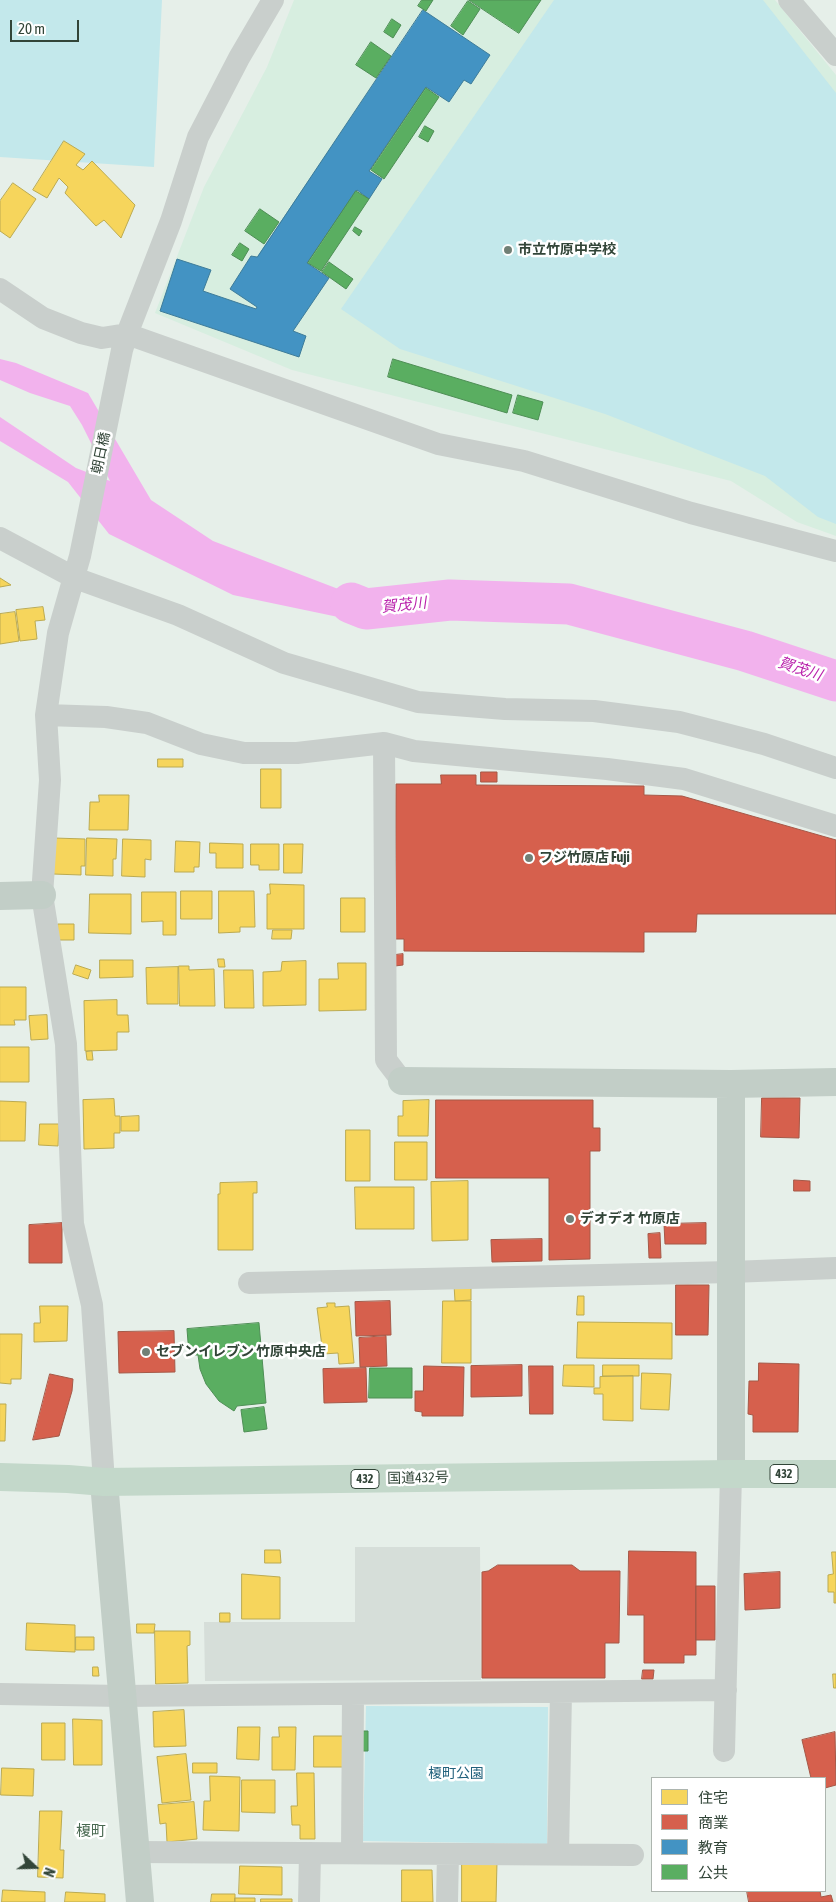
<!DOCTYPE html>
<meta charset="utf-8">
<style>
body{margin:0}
#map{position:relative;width:836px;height:1902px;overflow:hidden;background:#e6efe9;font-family:"Asap Condensed","Noto Sans JP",sans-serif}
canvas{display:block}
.legend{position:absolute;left:651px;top:1777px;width:175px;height:115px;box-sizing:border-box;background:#fff;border:1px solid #adb5af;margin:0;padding:6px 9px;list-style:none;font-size:15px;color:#324538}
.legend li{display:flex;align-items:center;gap:10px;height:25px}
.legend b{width:25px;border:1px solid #adb5af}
.north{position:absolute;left:10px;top:1842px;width:50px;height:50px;-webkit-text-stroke:4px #fff;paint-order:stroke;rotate:111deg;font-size:14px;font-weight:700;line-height:20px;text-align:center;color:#324538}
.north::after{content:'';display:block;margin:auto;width:18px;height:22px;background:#324538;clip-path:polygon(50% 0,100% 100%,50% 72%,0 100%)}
.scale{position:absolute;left:10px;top:20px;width:69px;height:22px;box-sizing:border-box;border:2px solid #324538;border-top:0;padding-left:6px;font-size:15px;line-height:18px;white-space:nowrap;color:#324538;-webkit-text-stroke:4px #fff;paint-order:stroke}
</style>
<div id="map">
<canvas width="836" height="1902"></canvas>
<ul class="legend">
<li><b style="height:14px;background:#f6d55c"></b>住宅</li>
<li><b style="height:14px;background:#d6604d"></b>商業</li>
<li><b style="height:14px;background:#4393c3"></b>教育</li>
<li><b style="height:14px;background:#5aae61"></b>公共</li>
</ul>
<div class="north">N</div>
<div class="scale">20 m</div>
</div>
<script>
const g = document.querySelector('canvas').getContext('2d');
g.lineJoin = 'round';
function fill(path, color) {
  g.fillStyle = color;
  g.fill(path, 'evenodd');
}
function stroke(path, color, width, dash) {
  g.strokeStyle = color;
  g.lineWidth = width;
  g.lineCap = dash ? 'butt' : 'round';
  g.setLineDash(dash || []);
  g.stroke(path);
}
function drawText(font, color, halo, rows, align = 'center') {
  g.font = font + ' "Asap Condensed","Noto Sans JP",sans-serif';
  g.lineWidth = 5;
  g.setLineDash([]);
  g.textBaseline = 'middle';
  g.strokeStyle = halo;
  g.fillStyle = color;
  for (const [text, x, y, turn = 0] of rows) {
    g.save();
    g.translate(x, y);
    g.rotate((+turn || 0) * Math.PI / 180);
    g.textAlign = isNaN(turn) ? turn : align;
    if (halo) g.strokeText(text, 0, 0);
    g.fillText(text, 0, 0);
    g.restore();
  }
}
fill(new Path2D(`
 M294 0H775L836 75V536L797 522 731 481 292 370 155 313 204 187 267 67Z`), '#d7eee0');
fill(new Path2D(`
 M0 0H162L154 167 0 157Z
 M554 0H763L836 93V524L818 517 765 476 605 414 400 349 341 309Z
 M366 1706 548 1707 547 1844 363 1841Z`), '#c3e8eb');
fill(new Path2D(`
 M355 1547H480L481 1680 205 1681 204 1622H355Z`), '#d6ded9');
fill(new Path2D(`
 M0 359 16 363 88 393 151 500 213 541 367 600 408 605 367 623 233 595 109 534 68 482 0 441V417L76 468 110 481 82 425 70 406 30 393 0 380Z`), '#f2b2ed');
const homes = new Path2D(`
 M64 141 85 154 76 165 83 170 92 161 135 205 121 238 104 220 96 226 65 193 68 187 59 178 47 198 33 190Z
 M13 183 36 199 10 238 0 231V201Z
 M0 578 11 585 0 587Z
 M43 607 45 620 35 621 37 639 20 641 16 610Z
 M15 612 19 641 0 644V614Z
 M158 759H183V767H158Z
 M261 769H281V808H261Z
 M99 795H129L128 830H89L90 802H99Z
 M54 838 85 839V866H81V875L53 874Z
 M87 838 117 839 116 859H113V876L86 875Z
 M123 839 151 840V860L145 859V877L122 876Z
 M176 841 200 842 199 867H194V872H175Z
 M210 843 243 844V868H216V853H210Z
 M251 844H279V870H259V865H251Z
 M284 844H303L302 873H284Z
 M270 884 304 885V929H267V894H270Z
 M181 891H212V919H181Z
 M219 891H254L255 927H240V932L219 933Z
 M142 892H176V935H163V921L142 922Z
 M90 894H131V934L89 933Z
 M341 898H365V932H341Z
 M58 924H74V940H58Z
 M273 930H292L291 939H272Z
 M218 959H224L225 967H219Z
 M100 960H133V977L100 978Z
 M306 961V1005L263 1006V972L281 971 282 962Z
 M338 963H366V1010L319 1011V979H338Z
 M76 965 91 970 88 979 73 974Z
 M179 966H189V970L214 969 215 1006H180Z
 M178 967V1004H147L146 968Z
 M224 970H253L254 1008H225Z
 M0 987H26V1020H14L15 1025H0Z
 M117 1000V1015H128L129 1032H117V1050L85 1051 84 1001Z
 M47 1015 48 1039 31 1040 29 1016Z
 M0 1047H29V1082H0Z
 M92 1051 93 1060H87L86 1052Z
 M114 1099 115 1116H120V1133H114V1148L84 1149 83 1100Z
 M429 1100 428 1136H398V1116H403V1101Z
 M0 1101 26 1102 25 1141H0Z
 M139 1116V1131H121V1117Z
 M40 1124H59L58 1146 39 1145Z
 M346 1130H370V1181H346Z
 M395 1142H427V1180H395Z
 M468 1181V1240L432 1241 431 1182Z
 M257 1182V1193H253V1250H218V1194H220V1183Z
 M355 1187H414V1229H356Z
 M471 1284V1300L455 1301 454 1285Z
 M578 1296H584V1315H577Z
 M443 1301H471V1363H442Z
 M327 1303H335V1307L349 1306 354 1363 339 1364 338 1353 323 1354 317 1308 327 1307Z
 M40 1306H68L67 1341 34 1342V1323H40Z
 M578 1322 672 1323V1359L577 1358Z
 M0 1334H22L21 1379H11V1384L0 1383Z
 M564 1365H594V1387L563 1386Z
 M603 1365H639V1376H603Z
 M642 1373 671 1374 669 1410 641 1409Z
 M633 1376V1421L603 1420V1394H594V1388H600V1377Z
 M0 1404H6L5 1441H0Z
 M265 1550H280L281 1563H265Z
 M832 1552H836V1603H834V1592H828V1575L833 1574Z
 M242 1574 280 1577V1619H242Z
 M220 1613H230V1622H220Z
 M27 1623 75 1625V1652L26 1650Z
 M137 1624H155L154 1633H137Z
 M155 1631H190V1645L187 1646 188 1683 156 1684Z
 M76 1637H94V1650H76Z
 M93 1667H98L99 1676H93Z
 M833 1674H836V1688H834Z
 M184 1710 186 1746 154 1747 153 1712Z
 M73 1719 102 1720V1765H74Z
 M42 1723H65V1760H42Z
 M238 1727H260L259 1760 237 1759Z
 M279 1727H296L295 1770H272V1737H279Z
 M314 1736H345L344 1767H314Z
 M186 1754 191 1800 162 1803 157 1757Z
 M193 1763H217V1773H193Z
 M2 1768 34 1769 33 1796 1 1795Z
 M297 1773H314L315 1839H300V1825H292L291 1806H297Z
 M210 1776 240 1777 239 1831 203 1830 204 1801H210Z
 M242 1780H275V1813L242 1812Z
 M194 1802 197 1839 167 1842 166 1823 160 1824 158 1805Z
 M40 1811H62L60 1850H64L63 1878 38 1877Z
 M462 1862H497L496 1902H462Z
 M240 1866 282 1867V1895L239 1894Z
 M402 1870H432L433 1902H402Z
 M3 1890 45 1892V1902H2Z
 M66 1892 105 1894V1902H65Z
 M212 1894H235V1902H211Z
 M235 1898H255V1902H235Z
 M261 1899H292V1902H261Z`);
fill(homes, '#f6d55c');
stroke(homes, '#bbaa51', 1);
const shops = new Path2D(`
 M481 772H497V782H481Z
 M441 775H476V785L644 786V795L682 796 836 840V914H697L696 932H644V952L404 951V939H395L396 784H441Z
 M403 954V965L395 966V955Z
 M762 1098H800L799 1138 761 1137Z
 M436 1100H593V1128H600V1151H590V1259L549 1260V1178H436Z
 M794 1180 810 1181V1191H794Z
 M62 1223V1263H29V1225Z
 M706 1223V1244H665L664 1224Z
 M660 1233 661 1258H649L648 1234Z
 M542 1239V1261L492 1262 491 1240Z
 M676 1285H709L708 1335H676Z
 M390 1301 391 1335 356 1336 355 1302Z
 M174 1331 175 1372 119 1373 118 1332Z
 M386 1336 387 1366 360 1367 359 1338Z
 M759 1363 799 1364 798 1432H753V1415L748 1414 749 1381H758Z
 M522 1365V1396L471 1397V1366Z
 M424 1366 464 1367 463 1416H422V1412L415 1411V1391H423Z
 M529 1366H553V1414H530Z
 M366 1368 367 1402 324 1403 323 1369Z
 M50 1374 73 1379 72 1391 59 1436 33 1440Z
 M629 1551 696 1552V1655H684V1663H644V1615H628Z
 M498 1565H572L580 1571H620L619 1643H605V1678H482V1572L488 1571Z
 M780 1572V1608L745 1610 744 1574Z
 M696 1586H715V1640H696Z
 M643 1670H654L653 1679H642Z
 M835 1732 836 1785 825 1788V1778H811L802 1740Z
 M747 1891H820L821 1897 831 1895 833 1902H749Z`);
fill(shops, '#d6604d');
stroke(shops, '#a55847', 1);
const schools = new Path2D(`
 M423 10 490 55 471 84 464 80 449 102 426 87 369 171 382 179 369 199 357 190 307 263 329 278 293 331 306 336 299 357 160 311 177 259 211 270 203 291 256 309 257 307 230 289 251 256 257 257Z`);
fill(schools, '#4393c3');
stroke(schools, '#3e7c99', 1);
const public = new Path2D(`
 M422 0H433L426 11 418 6Z
 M469 0H541L519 33Z
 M468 1 480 9 463 35 451 26Z
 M392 19 401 25 393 38 384 32Z
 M371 42 391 56 376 78 356 65Z
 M426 88 439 97 384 179 371 170Z
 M425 126 434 131 428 142 419 137Z
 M356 191 369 199 321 271 308 263Z
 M260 209 279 222 264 244 245 231Z
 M355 227 362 231 359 236 353 231Z
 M240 243 249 249 242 261 232 255Z
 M329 262 353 279 346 289 322 272Z
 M393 359 512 395 507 413 388 377Z
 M518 395 543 402 538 420 513 413Z
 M259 1323 266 1403 237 1406 234 1411 219 1401 206 1384 200 1369 198 1355H189L187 1329Z
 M370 1368H412V1398H369Z
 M264 1407 267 1429 244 1432 241 1410Z
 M359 1731H368V1751H359Z`);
fill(public, '#5aae61');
stroke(public, '#4e8e55', 1);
stroke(new Path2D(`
 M351 603 366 609 450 600 569 604 745 651 836 681`), '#f2b2ed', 41);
stroke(new Path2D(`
 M789 0 836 55
 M0 289 43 318 81 333 102 338 127 334 438 444 524 461 691 513 836 551
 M0 538 75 578 178 615 284 663 418 702 505 709 594 711 679 722 764 744 836 768
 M46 715 106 717 147 723 201 744 244 753H297L384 743 414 751 607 769 684 779 836 826
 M384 743 386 1060 402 1081
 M249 1283 731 1272 836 1268
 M104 1482 92 1305 73 1224 66 1044 42 895 50 780 46 715 58 633 80 556 122 350 127 334 171 221 198 137 239 58 273 0
 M0 1694 122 1696 726 1690
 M724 1751 731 1474
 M135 1852 633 1855
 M352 1853 353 1694
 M558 1854 561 1692
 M309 1902 310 1853
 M447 1902 448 1854`), '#c9cfcc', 22);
stroke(new Path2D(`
 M0 896 42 895
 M402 1081 731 1084 836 1082
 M731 1474V1084
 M104 1482 140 1902`), '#c2cec7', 28);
stroke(new Path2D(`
 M0 1477 68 1479 104 1482 731 1474H836`), '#c3d8ca', 28);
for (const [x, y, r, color] of [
 [508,250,5,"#718076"],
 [529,858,5,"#718076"],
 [570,1219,5,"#718076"],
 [146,1352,5,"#718076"]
]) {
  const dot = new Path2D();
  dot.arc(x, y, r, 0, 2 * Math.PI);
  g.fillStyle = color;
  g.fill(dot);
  stroke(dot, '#fff', 2);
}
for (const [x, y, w] of [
 [784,1474,28],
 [365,1479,28]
]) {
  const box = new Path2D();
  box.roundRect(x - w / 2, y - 9.5, w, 19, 4);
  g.fillStyle = '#fff';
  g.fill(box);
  stroke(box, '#324538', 1);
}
drawText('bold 12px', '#324538', null, [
 ["432",784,1474],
 ["432",365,1479]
]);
drawText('bold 14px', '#324538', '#fff', [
 ["市立竹原中学校",518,250],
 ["フジ竹原店 Fuji",539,858],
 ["デオデオ 竹原店",580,1219],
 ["セブンイレブン 竹原中央店",156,1352]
], 'left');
drawText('14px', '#324538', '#fff', [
 ["朝日橋",101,453,-78],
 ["国道432号",418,1478,-1]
]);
drawText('14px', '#21617c', '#fff', [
 ["榎町公園",456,1774]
]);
drawText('italic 15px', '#ba22ac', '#fff', [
 ["賀茂川",404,605,-6],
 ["賀茂川",800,669,18]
]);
drawText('15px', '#496951', '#fff', [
 ["榎町",91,1831]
]);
</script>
